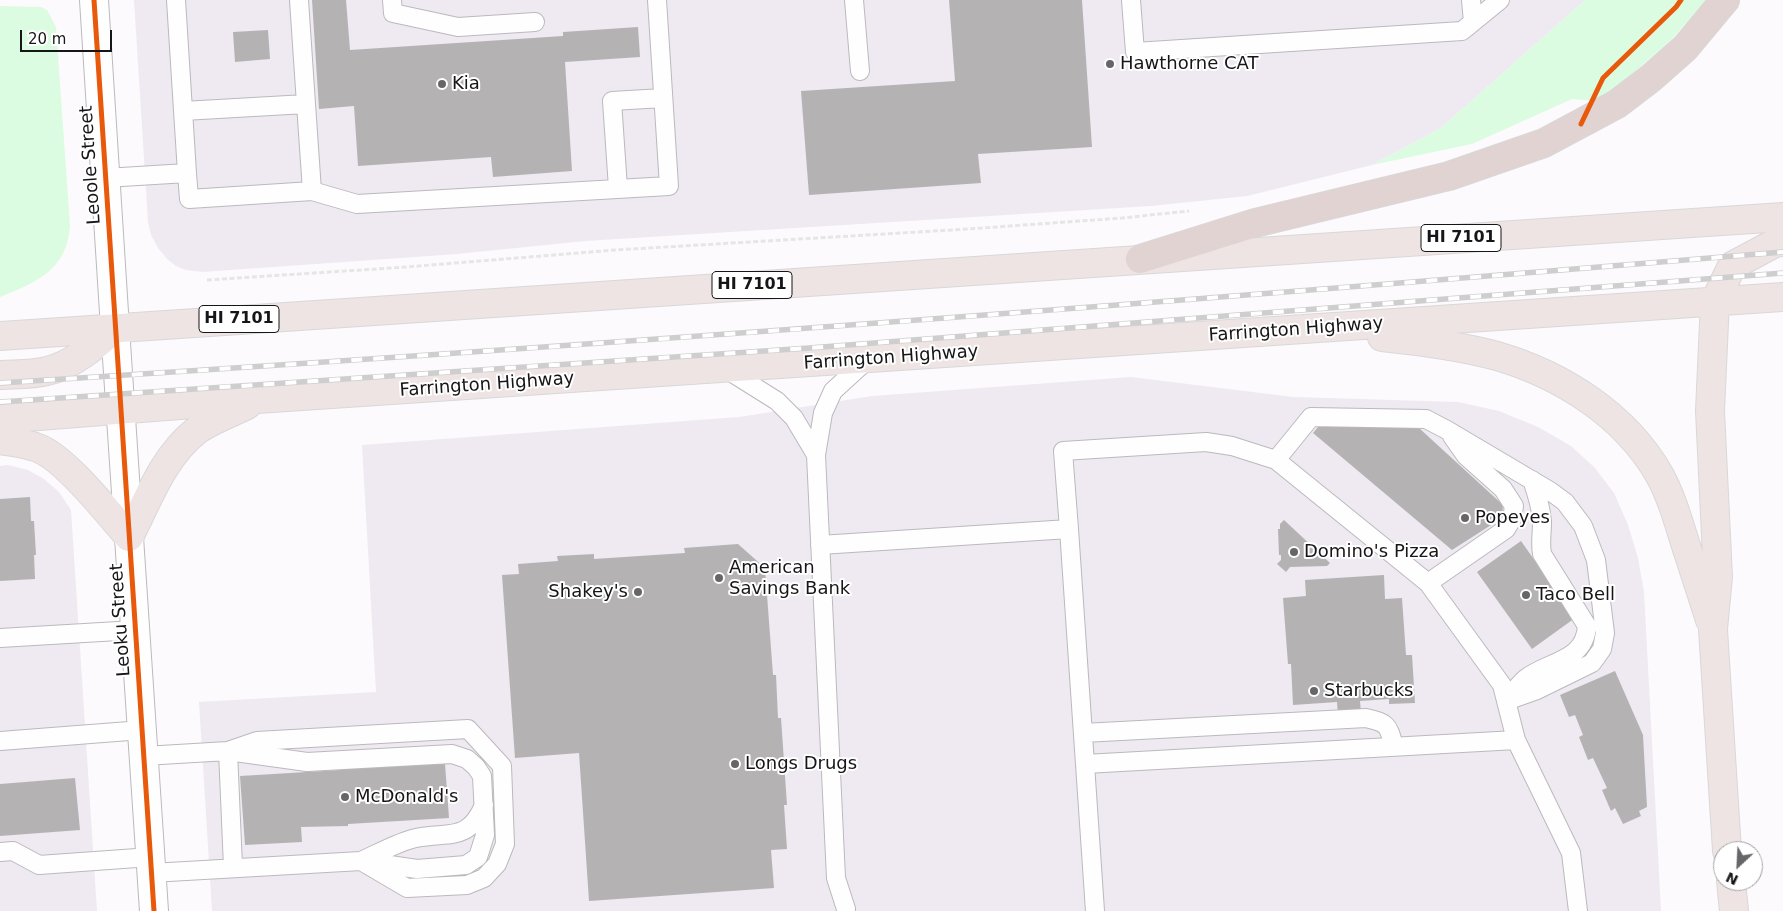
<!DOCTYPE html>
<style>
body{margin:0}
#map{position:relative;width:1783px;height:911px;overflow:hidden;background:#fcfafd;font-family:"DejaVu Sans",sans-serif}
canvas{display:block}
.north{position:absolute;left:1713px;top:841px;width:50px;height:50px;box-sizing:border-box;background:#fff;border:1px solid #a2a1a2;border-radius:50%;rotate:205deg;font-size:14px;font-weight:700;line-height:20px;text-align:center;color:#161517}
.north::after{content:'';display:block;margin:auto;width:18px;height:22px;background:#666568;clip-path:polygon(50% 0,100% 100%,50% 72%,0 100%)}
.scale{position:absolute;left:20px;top:30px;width:92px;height:22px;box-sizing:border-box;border:2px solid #161517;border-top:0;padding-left:6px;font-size:15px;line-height:18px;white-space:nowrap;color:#161517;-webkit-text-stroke:4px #fff;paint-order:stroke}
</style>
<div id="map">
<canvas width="1783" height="911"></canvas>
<div class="north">N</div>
<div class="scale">20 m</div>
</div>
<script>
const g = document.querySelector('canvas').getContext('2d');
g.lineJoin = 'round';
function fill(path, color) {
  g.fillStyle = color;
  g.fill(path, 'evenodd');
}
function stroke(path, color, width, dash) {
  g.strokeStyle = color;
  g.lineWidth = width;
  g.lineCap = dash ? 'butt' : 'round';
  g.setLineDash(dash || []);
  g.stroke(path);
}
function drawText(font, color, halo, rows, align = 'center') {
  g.font = font + ' "DejaVu Sans",sans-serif';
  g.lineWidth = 4;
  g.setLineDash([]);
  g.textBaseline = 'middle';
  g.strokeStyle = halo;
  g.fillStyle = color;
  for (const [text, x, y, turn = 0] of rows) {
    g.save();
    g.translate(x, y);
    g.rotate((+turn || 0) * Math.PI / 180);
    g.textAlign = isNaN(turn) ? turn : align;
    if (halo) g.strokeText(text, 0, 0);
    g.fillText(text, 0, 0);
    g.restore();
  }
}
fill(new Path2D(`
 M134 0H1585L1441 128 1372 165 1247 196 1151 206 585 241 457 254 202 272 186 270 176 266 167 259 158 248 151 235 148 222Z
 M1131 377 1293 397 1458 402 1499 411 1538 427 1571 446 1595 468 1614 493 1628 525 1638 558 1644 592 1661 911H212L199 702 376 692 362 445 739 417 872 396Z
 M8 465 28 470 44 479 59 492 71 510 97 911H0V466Z`), '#efe9f1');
fill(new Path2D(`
 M1585 0H1706L1671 40 1619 85 1596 101 1572 99 1472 144 1372 165 1441 128Z
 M0 6 41 7 47 10 56 27 70 226C67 270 37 282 0 297Z`), '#dbfce0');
fill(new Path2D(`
 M312 0H346L350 50 563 36V32L638 27 640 57 565 62 572 171 493 177 491 157 358 166 354 106 319 109Z
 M949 0H1082L1092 147 978 154 981 183 809 195 801 91 955 81Z
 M268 30 270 59 235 62 233 32Z
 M1319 426 1419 428 1503 505 1502 518 1452 550 1313 433Z
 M30 497 31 521H34L36 555H34L35 579 0 581V499Z
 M1284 520 1330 563 1327 566 1290 567 1286 572 1277 564 1281 560V555H1279L1278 529H1280V524Z
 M1521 541 1575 618 1532 649 1477 572Z
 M738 544 765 568 773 675H776L778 718H781L787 805H784L787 849 771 850 774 888 589 901 579 753 515 758 502 575 519 574 518 564 558 561 557 556 594 554V559L685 553 684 548Z
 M1384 575 1385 599 1402 598 1406 655H1412L1415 703 1389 704V699L1360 701 1361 713 1338 715 1337 702 1293 705 1291 664H1288L1283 598 1306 596 1305 580Z
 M1615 671 1643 735 1647 807 1639 811 1641 816 1623 824 1615 808 1611 811 1602 790 1607 788 1593 758 1588 760 1579 737 1583 735 1575 715 1569 717 1560 695Z
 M410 760V765L445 764 449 818 348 824V826L301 827 302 842 245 845 240 776 340 770V765L351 764V769L400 766V761Z
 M75 778 80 830 0 836V784Z`), '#b5b2b4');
const lane = new Path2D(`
 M176 0 187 173
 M299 0 306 104
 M392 0 393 13 458 27 535 22
 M854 0 860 71
 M1131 0 1135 52 1462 31 1500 0
 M1471 0 1473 22
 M183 111 306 104 312 191
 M105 178 187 173 189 199 312 191 357 204 669 186 657 0
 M618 188 612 101 663 98
 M726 369 777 401 794 418 816 455
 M1276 460 1311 417 1426 419 1447 430 1550 491 1565 502 1583 526 1596 560 1605 633 1602 649 1592 663 1537 690 1506 701
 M1069 529 1063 451 1206 442 1232 446 1276 460 1428 583 1502 685 1516 740 1571 853 1578 911
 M820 545 1069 529 1095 911
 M1428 583 1506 529 1512 519 1514 506 1503 489 1466 456 1452 436
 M0 638 135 630
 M1506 701C1512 694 1518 685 1525 679 1547 661 1585 662 1587 626L1542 554C1540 543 1542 534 1542 522 1541 507 1537 494 1532 480
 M1083 733 1366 718C1388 723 1388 725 1394 746
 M0 741 142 730
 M144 756 228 751 257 741 468 729 502 766 505 844 497 864 484 878 467 885 407 888 361 861 151 873
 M1085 764 1516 740
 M0 852 13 851 39 865 151 857
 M361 861C377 854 400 841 416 838 448 831 468 843 484 805
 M233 867 228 751 307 762 452 754 467 759 476 767 482 776 485 835 478 857 466 865 417 869 369 862
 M846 909 836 878 816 455 823 413 833 391 868 359`);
const street = new Path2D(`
 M94 0 115 328`);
const secondary = new Path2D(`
 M115 328 154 911`);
const primary = new Path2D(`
 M0 336 1783 217
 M1382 337C1421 341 1460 346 1497 356 1562 375 1625 415 1659 474 1673 499 1680 528 1689 555 1696 577 1703 598 1710 620
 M0 375C15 374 32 375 47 371 73 365 96 345 115 328
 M0 419 257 399 1783 297
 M0 440C12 442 26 443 38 448 65 458 109 514 129 537 148 500 163 457 196 431 209 421 231 413 247 405
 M1727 851 1713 629 1718 577 1710 411 1715 301 1732 266 1775 243 1783 242
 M1731 881 1734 911`);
const highway = new Path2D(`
 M1140 259 1255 223 1449 176 1544 143 1617 104 1651 78 1685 48 1725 0`);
stroke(lane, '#bbb9bc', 20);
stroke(street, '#bbb9bc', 30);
stroke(secondary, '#bbb9bc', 30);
stroke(primary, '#d9d8d9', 30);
stroke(highway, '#d9d8d9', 30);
stroke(new Path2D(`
 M207 280 406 267 615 250 968 229 1122 218 1189 211`), '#e6e6e6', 3, [5, 2.5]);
stroke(lane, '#fffeff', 18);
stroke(street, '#fffeff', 28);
stroke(secondary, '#fffeff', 28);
stroke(primary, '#ede4e3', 28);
stroke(highway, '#e1d3d1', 28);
const rail = new Path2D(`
 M0 383C595 346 1189 301 1783 252
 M0 402 809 348 1783 273`);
stroke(rail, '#cfcecf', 5.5);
stroke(rail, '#fff', 4, [11]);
stroke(new Path2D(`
 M94 0 154 911
 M1581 124 1603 78 1676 7 1681 0`), '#e8590c', 5);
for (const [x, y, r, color] of [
 [1110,64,5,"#666568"],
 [442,84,5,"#666568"],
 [1465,518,5,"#666568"],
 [1294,552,5,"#666568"],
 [719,578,5,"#666568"],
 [638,592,5,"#666568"],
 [1526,595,5,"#666568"],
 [1314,691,5,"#666568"],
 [735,764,5,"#666568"],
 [345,797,5,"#666568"]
]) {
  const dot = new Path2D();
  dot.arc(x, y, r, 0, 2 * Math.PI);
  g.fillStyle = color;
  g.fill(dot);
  stroke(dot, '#fff', 2);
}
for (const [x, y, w] of [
 [1461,238,80],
 [752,285,80],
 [239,319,80]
]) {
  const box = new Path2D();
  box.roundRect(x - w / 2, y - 13.5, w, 27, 4);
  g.fillStyle = '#fff';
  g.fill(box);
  stroke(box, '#161517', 1);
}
drawText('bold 16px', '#161517', null, [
 ["HI 7101",1461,238],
 ["HI 7101",752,285],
 ["HI 7101",239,319]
]);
drawText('18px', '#161517', '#fff', [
 ["Hawthorne CAT",1120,64],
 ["Kia",452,84],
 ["Popeyes",1475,518],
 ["Domino's Pizza",1304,552],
 ["American",729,568],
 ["Savings Bank",729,589],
 ["Shakey's",628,592,"right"],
 ["Taco Bell",1536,595],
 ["Starbucks",1324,691],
 ["Longs Drugs",745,764],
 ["McDonald's",355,797]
], 'left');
drawText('18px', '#161517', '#fff', [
 ["Leoole Street",91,165,-94],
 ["Farrington Highway",1296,330,-4],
 ["Farrington Highway",891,358,-4],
 ["Farrington Highway",487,385,-4],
 ["Leoku Street",121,620,-94]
]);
</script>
